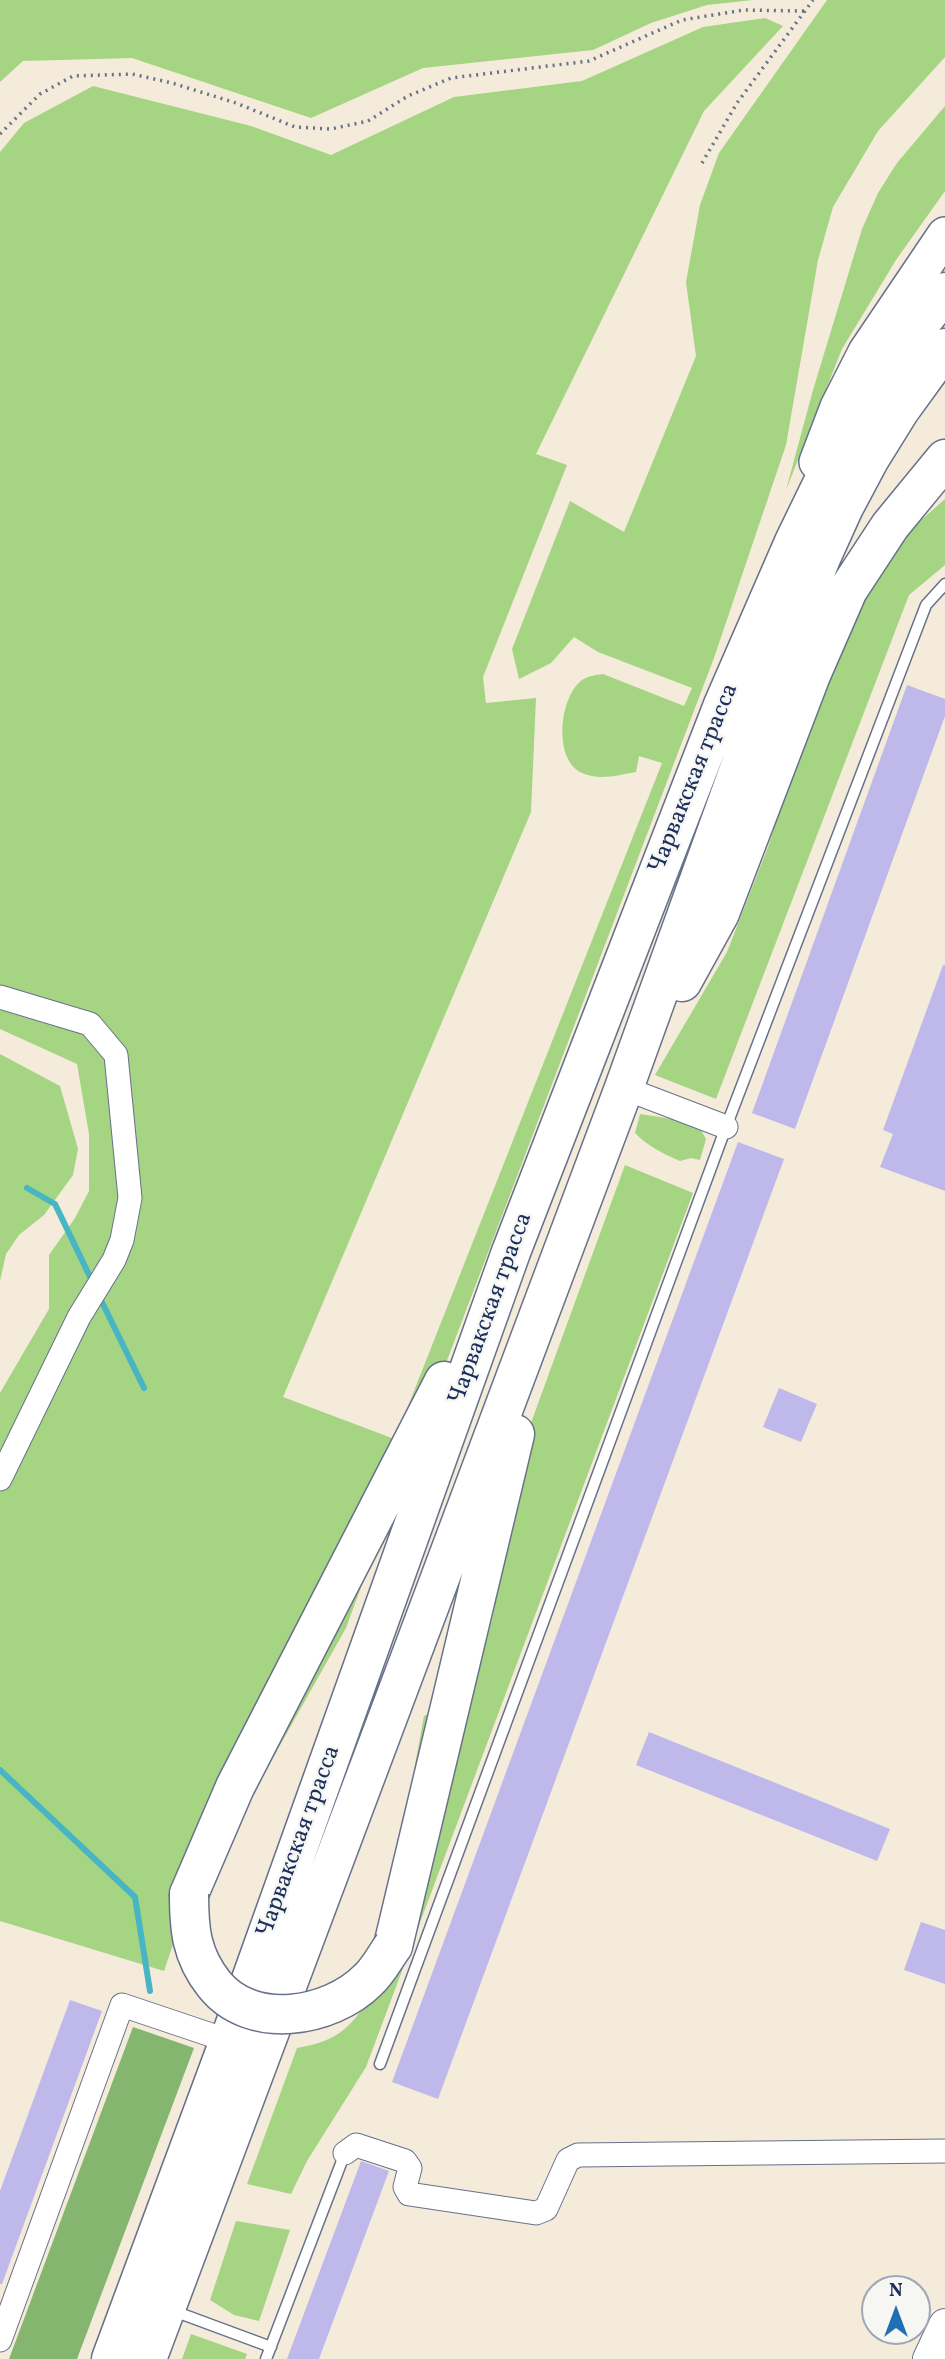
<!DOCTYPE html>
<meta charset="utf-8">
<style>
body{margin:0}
#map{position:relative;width:945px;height:2359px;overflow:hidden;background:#f4ebdb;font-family:Vollkorn,serif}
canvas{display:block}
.north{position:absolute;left:861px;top:2275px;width:70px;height:70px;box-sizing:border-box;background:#f6f6f2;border:2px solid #9ea6b7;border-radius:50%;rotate:0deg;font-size:19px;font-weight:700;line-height:28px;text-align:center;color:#1b2f5e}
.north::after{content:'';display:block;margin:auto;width:24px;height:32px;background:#1f6fb2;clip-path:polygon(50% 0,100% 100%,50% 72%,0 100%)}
</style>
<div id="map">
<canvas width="945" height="2359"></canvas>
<div class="north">N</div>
</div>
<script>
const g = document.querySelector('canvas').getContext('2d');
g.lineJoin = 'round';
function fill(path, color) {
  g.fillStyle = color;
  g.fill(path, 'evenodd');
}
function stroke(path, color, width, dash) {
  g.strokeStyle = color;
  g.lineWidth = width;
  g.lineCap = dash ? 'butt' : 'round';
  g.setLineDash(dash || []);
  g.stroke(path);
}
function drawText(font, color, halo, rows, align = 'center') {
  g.font = font + ' Vollkorn,serif';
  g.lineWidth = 5;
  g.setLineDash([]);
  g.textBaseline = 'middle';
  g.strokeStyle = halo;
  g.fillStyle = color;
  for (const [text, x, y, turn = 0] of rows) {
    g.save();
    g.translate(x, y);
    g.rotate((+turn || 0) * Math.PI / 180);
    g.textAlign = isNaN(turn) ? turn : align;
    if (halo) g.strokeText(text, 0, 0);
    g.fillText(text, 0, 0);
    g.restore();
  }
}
fill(new Path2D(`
 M0 0H753L707 5 651 23 593 50 423 68 311 118 132 58 23 61 0 82Z
 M827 0H945V57L878 131 833 207 818 260 786 445 714 658 416 1442 397 1434 662 763 639 756 636 772C618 775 600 781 582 773 553 760 559 697 582 680 588 676 595 675 603 674L684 706 692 688 598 652 574 637 551 663 519 679 512 649 570 501 624 532 696 356 686 282 700 205 719 153Z
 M765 18 783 26 704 111 536 454 567 465 483 677 486 703 536 698 531 812 283 1397 413 1446 346 1628 181 1921 164 1971 0 1921V1393L49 1309V1255L75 1218 89 1191V1134L77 1064 0 1029V152L24 123 93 86 251 126 331 155 454 97 582 81 703 27Z
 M945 106V191L896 260 842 349 786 490 813 390 862 229 878 193 897 163Z
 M945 499V565L909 595 716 1099 655 1075 727 952 768 847 810 719 865 594 910 530Z
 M0 1054 60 1086 78 1149 73 1175 44 1215 19 1235 6 1254 0 1281Z
 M640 1114 697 1123 706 1139 700 1160 691 1158 680 1161C663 1154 648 1146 635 1133Z
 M625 1165 693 1193 366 2067 307 2161 291 2194 247 2184 297 2048C339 2041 354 2026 374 1989L424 1716 431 1712 479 1663 485 1646 494 1611 501 1505Z
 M236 2221 290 2230 259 2321 234 2315 210 2300Z
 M191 2334 247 2354 245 2359H182Z`), '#a5d482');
fill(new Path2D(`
 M133 2027 194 2048 77 2359H9Z`), '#84b670');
stroke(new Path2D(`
 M27 1188 55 1204 93 1283
 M99 1296 144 1388
 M0 1770 135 1897 150 1991`), '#48b5c4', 6);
fill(new Path2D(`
 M907 685 945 699V716L795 1129 752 1113Z
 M943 965H945V1191L880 1167 893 1134 883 1130Z
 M738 1142 784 1159 438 2099 392 2082Z
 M779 1388 817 1404 801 1442 763 1427Z
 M649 1732 890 1829 877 1861 636 1765Z
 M921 1922 945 1930V1984L904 1970Z
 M70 2000 102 2011 2 2284H0V2191Z
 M361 2161 389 2171 319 2359H287Z`), '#bfb8eb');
const lane = new Path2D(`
 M380 2064 726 1127 926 605 945 584
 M171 2310 271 2347
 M266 2359 345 2153`);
const street = new Path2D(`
 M0 997 90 1024 116 1055 130 1198 122 1240 114 1260 79 1317 0 1479
 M624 1088 726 1127
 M345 2153 356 2145 405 2161 410 2168 405 2187 409 2194 536 2213 546 2209 568 2160 578 2155 945 2151
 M0 2340 122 2005 229 2041`);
const secondary = new Path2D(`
 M929 2359 945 2325`);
const primary = new Path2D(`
 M817 462 838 407 866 352 945 235`);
const highway = new Path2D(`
 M682 982 720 913 811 675 848 590 890 526 945 459
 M189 1894 235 1787 444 1381
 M393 1946 515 1434
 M111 2359 229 2041 511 1252 723 705 794 542 845 437 873 389 902 347 945 292
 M147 2359 624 1088 759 714 821 558 844 507 869 460 900 410 945 348`);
stroke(lane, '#67718a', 13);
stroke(street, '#67718a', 25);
stroke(secondary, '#67718a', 34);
stroke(primary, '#67718a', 38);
stroke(highway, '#67718a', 41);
stroke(new Path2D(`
 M0 134 40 94 73 76 132 74 172 83 236 103 295 127 331 129 368 121 408 96 451 78 589 61 682 20 744 10 804 11
 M702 163 737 103 813 0`), '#67718a', 3.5, [2, 5]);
stroke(lane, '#fff', 10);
stroke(street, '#fff', 23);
stroke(secondary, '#fff', 32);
stroke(primary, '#fff', 35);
stroke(highway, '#fff', 38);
const highwayBridge = new Path2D(`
 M189 1894C189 1929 191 1955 214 1984 251 2031 330 2018 368 1980 378 1971 385 1957 393 1946`);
stroke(highwayBridge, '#67718a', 41, []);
stroke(highwayBridge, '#fff', 38);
drawText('24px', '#1b2f5e', '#f6f6f2', [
 ["Чарвакская трасса",695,779,-68],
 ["Чарвакская трасса",492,1309,-70],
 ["Чарвакская трасса",300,1842,-70]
]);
</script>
